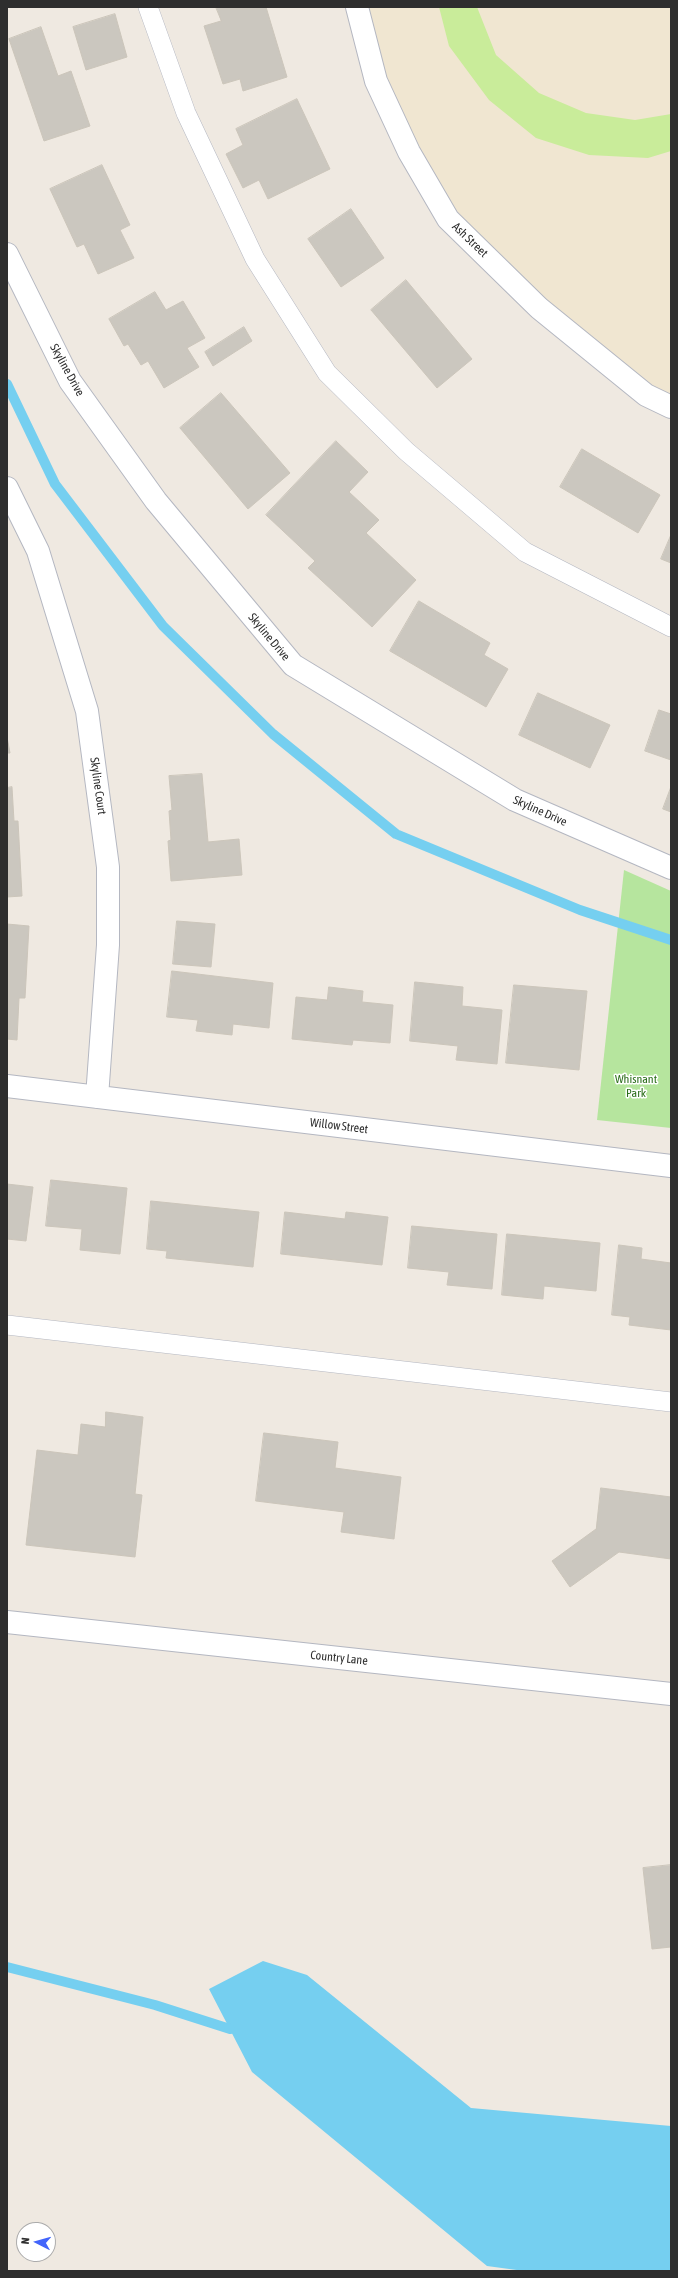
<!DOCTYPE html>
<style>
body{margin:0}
#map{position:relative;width:678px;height:2278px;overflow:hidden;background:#efe9e1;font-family:"Asap Condensed",sans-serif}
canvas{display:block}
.frame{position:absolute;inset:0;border:8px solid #2e2e2e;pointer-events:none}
.north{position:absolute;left:16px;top:2222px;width:40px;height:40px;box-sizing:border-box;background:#fff;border:1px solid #ababab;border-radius:50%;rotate:276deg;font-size:11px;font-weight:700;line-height:16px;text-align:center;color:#2e2e2e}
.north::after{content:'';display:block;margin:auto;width:14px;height:18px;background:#4264fb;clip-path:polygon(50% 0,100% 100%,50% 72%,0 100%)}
</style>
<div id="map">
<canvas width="678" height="2278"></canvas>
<div class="frame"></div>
<div class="north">N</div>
</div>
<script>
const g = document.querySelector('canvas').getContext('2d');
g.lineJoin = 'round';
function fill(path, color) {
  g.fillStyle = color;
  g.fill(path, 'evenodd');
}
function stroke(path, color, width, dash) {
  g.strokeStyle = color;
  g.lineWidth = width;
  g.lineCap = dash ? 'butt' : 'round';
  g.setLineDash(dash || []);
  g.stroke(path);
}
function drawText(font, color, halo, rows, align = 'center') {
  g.font = font + ' "Asap Condensed",sans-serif';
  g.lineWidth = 3;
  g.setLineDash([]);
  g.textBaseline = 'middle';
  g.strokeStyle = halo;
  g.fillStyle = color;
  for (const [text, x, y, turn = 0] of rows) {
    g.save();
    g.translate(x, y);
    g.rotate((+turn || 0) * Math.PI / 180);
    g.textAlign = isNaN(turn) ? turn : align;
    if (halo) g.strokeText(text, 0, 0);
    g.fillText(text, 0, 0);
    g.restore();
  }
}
fill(new Path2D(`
 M357 7H671V407L448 219 409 152Z`), '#f0e6d1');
fill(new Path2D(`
 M624 870 671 891V1128L597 1120Z`), '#b6e59e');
fill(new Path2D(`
 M439 7H477L496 55 539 93 586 113 635 120 671 114V151L648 158 589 155 536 138 489 100 449 46Z`), '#c9ec9a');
fill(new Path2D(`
 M263 1961 307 1975 471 2108 671 2126V2271H524L487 2266 252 2072 209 1989Z`), '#75cff0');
stroke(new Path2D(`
 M7 384 55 484 163 626 273 734 396 834 580 910 671 940
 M7 1967 155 2005 230 2029`), '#75cff0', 10);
const building = new Path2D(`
 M216 7H266L287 77 243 91 240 79 223 84 204 26 221 21Z
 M115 14 127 57 86 70 73 27Z
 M41 27 58 76 71 71 90 126 44 141 9 39Z
 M297 99 330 169 268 199 259 180 243 188 226 154 243 145 236 129Z
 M102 165 130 225 120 230 134 258 98 274 84 244 77 247 50 189Z
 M351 209 384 258 341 287 308 239Z
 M406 280 472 359 437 388 371 310Z
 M155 292 166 310 183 301 205 338 187 348 199 367 164 388 148 361 141 365 128 344 124 346 109 319Z
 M244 327 252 341 213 366 205 352Z
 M221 393 290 473 248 509 180 428Z
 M336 441 368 472 349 492 379 520 366 533 416 580 372 627 308 568 315 561 266 515Z
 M582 449 660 495 638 533 560 487Z
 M671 535V563L661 559Z
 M419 601 490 643 484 655 508 669 486 707 390 651Z
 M538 693 610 725 590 768 519 735Z
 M659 710 671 714V760L645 751Z
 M7 737 10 753H7Z
 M202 774 208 842 239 839 242 875 171 881 168 841 171 840 169 811 172 810 169 776Z
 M12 787 14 821H18L22 896 7 897V788Z
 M671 787V812L663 809Z
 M177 921 215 924 211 967 173 964Z
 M7 924 29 926 25 998H19L17 1040 7 1039Z
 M172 971 273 983 269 1028 233 1024 232 1035 196 1031 198 1020 167 1017Z
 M415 982 463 987 462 1006 502 1010 497 1064 456 1060 458 1046 410 1041Z
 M514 985 587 991 579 1070 506 1063Z
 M329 987 363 991 362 1002 393 1005 390 1043 353 1040 352 1045 292 1039 296 997 327 1000Z
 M51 1180 127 1188 120 1254 80 1250 82 1229 46 1226Z
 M7 1184 33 1187 26 1241 7 1239Z
 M151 1201 259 1212 253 1267 166 1258 167 1251 147 1249Z
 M285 1212 345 1219 346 1212 388 1217 382 1265 281 1254Z
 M412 1226 497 1234 492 1289 447 1285 449 1272 408 1268Z
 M507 1234 600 1243 596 1291 544 1286 543 1299 502 1295Z
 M619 1245 642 1248 641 1259 671 1263V1261V1330L629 1325 630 1317 612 1315Z
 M106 1412 143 1417 135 1494 142 1495 135 1557 26 1545 37 1450 78 1455 81 1424 105 1427Z
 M264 1433 338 1442 335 1468 401 1477 394 1539 341 1532 344 1512 256 1501Z
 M601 1488 671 1497V1559L619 1552 570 1587 552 1561 596 1529Z
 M671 1865V1947L652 1949 643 1868Z`);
fill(building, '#cbc7bf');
stroke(building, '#cbc5ba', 1);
const lane = new Path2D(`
 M148 7 186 113 255 259 327 373 406 451 525 552 671 627
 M7 1325 671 1402`);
const street = new Path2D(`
 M357 7 376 81 409 152 448 219 539 308 646 395 671 407
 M7 254 70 381 156 501 293 665 515 800 671 868
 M7 488 38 551 87 711 108 867V945L97 1097
 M7 1086 671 1166
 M7 1622 671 1694`);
stroke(lane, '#b4b7c1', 20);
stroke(street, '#b4b7c1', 24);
stroke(lane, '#fff', 19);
stroke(street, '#fff', 22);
drawText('12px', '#2e2e2e', '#fff', [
 ["Ash Street",470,240,44],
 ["Skyline Drive",67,370,61],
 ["Skyline Drive",269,637,50],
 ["Skyline Court",98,786,82],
 ["Skyline Drive",540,811,24],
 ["Willow Street",339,1126,7],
 ["Country Lane",339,1658,6]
]);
drawText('12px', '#2c6e1b', '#fff', [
 ["Whisnant",636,1079],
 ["Park",636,1093]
]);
</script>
